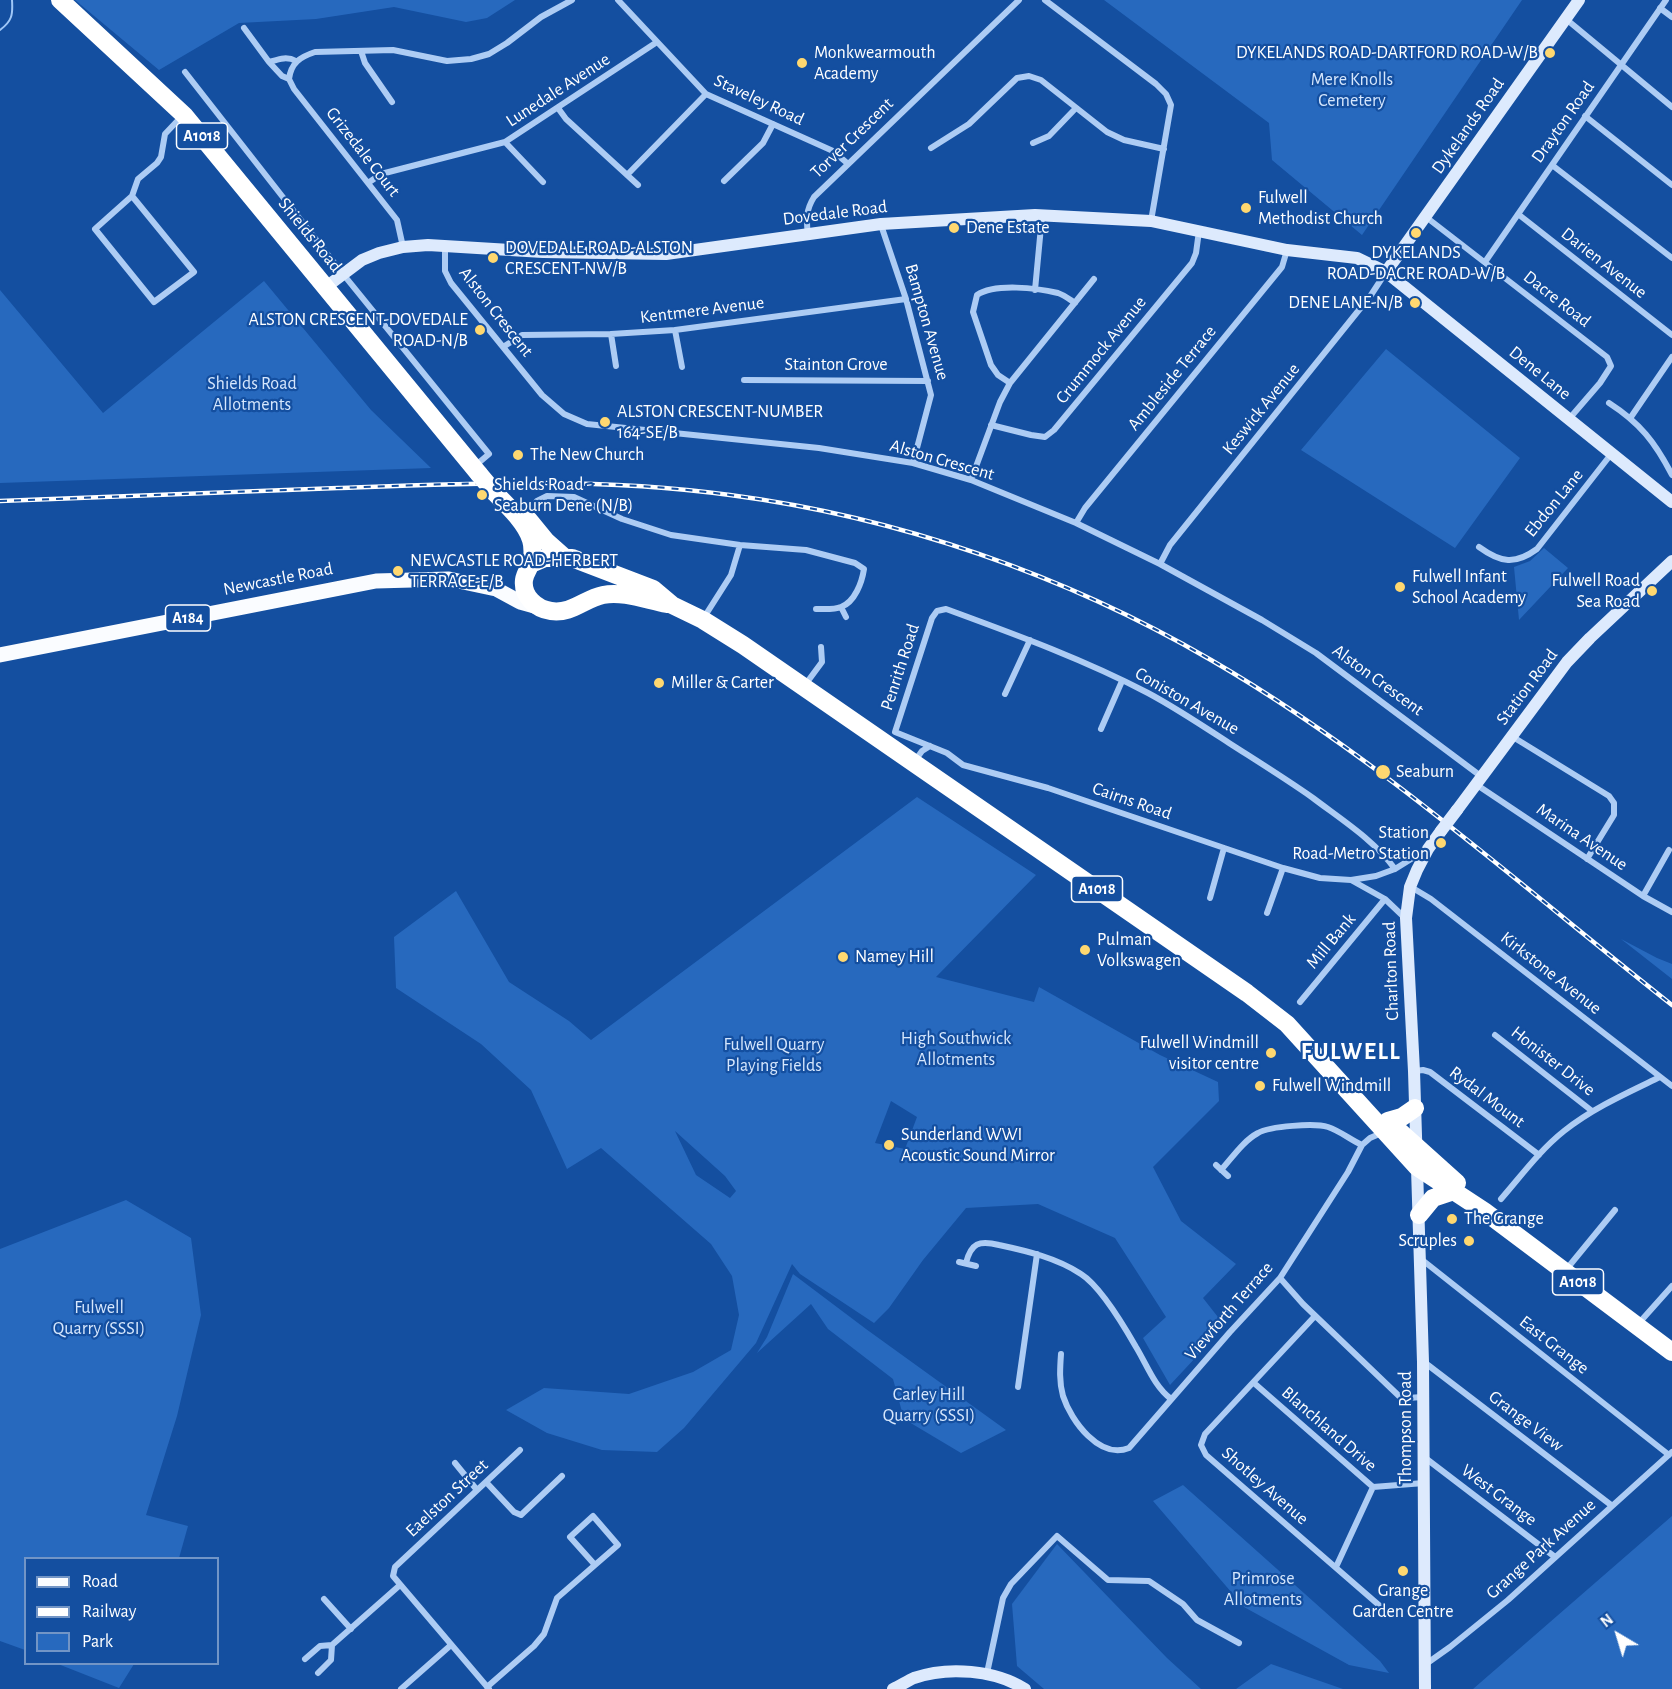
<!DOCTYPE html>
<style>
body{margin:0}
#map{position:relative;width:1672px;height:1689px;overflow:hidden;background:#144fa0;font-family:"Alegreya Sans",sans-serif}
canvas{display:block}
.legend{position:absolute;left:24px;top:1557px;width:195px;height:108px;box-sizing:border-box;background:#144fa0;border:2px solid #7295c6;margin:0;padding:8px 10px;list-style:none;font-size:18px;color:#fff}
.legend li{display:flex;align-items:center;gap:12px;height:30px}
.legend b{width:30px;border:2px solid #7295c6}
.north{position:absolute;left:1588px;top:1605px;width:60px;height:60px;-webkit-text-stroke:4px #144fa0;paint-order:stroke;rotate:322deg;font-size:16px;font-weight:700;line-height:24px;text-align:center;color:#fff}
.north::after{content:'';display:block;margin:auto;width:21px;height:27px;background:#fff;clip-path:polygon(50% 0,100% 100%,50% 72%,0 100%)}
</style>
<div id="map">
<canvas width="1672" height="1689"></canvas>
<ul class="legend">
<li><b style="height:8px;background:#fafcff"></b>Road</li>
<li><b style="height:8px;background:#fff"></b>Railway</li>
<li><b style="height:16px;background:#2769be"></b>Park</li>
</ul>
<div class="north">N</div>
</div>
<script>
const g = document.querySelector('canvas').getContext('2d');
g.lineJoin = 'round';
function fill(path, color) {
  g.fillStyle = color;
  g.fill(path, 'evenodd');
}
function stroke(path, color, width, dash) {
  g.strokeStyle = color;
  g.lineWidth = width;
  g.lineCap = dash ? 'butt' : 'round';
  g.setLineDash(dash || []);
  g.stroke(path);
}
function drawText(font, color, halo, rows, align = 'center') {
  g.font = font + ' "Alegreya Sans",sans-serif';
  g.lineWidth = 4.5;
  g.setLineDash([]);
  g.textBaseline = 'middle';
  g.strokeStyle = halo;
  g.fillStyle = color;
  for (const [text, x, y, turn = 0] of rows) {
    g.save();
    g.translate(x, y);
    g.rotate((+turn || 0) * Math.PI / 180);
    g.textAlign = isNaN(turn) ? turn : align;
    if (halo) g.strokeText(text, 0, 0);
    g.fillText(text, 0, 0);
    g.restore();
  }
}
fill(new Path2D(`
 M75 0H515L487 18 466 22 394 7 316 19 239 23 159 70Z
 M1104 0H1522L1362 235 1272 160 1269 123Z
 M264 281 371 410 431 468 0 483V290L103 413Z
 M1386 349 1520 458 1455 548 1301 450Z
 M1544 548 1568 568 1519 620 1514 567 1530 561Z
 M917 797 1036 875 936 977 1034 1002 1039 987 1160 1055 1218 1082 1219 1101 1153 1167 1181 1221 1236 1264 1203 1298 1225 1326 1170 1385 1143 1338 1166 1317 1115 1238 1038 1204 966 1208 923 1260 889 1308 874 1323 800 1274 792 1264 756 1343 684 1428 657 1452 602 1450 547 1433 506 1410 544 1388 629 1394 693 1372 731 1350 739 1315 732 1276 711 1244 601 1148 567 1169 531 1090 481 1044 396 988 394 937 456 891 509 982 569 1021 591 1040ZM891 1101 917 1117 905 1149 875 1143ZM675 1131 725 1176 736 1191 730 1198 696 1175Z
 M1621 939 1657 958 1672 964V979Z
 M126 1200 191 1238 201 1315 177 1416 146 1515 188 1526 179 1558H26L25 1650 0 1641V1249Z
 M793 1274 866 1329 1006 1430 961 1453 904 1419 893 1379 828 1329 811 1304 757 1353 767 1337Z
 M1183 1485 1380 1661 1389 1673 1349 1665 1244 1607 1153 1501Z
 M1672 1516V1689H1473Z
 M1057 1544 1167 1658 1201 1689H1044L1017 1666 1012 1604Z
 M58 1664H134L119 1688Z
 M1271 1664 1343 1689H1236Z`), '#2769be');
stroke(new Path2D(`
 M0 30C12 21 13 15 12 0`), '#9fc7f7', 2);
stroke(new Path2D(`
 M618 0 706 94 833 151 847 163
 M1045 0 1156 84 1166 94 1171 105 1151 221
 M1660 8 1672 17
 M1566 19 1672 107
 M244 28 269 62
 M361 51 365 63 392 102
 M185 72 343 274 489 454 476 465
 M289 79C291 63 300 57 315 52L393 50 447 61 471 59 489 54 507 43 541 17 572 0
 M289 79 294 89 397 220 403 247
 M289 79 282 76 269 62C279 59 287 56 296 61
 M558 108 566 119 638 185
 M1585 116 1672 185
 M505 142 543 182
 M1033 143 1049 136 1075 109
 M931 148 969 124 1017 78 1029 76 1041 80 1107 132 1124 140 1164 149
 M1552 165 1672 258
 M627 175 706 94
 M724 181 763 143 773 124
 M368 183 381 174 505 142 657 42
 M132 196 194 272 154 302 95 229Z
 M132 196 138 179 157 163 161 157 165 134 182 116
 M1518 214 1672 335
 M1426 217 1607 357 1611 366 1600 383 1569 419
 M881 225 906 299 931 395 913 463
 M808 235C806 219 806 210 814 197L1019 0
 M445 246V271L451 283 542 395 564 414 587 424 819 448 913 463 971 480 1076 523 1160 564 1262 620 1316 653 1482 777
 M1485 262 1666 0
 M1035 290 1042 216
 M675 330 682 367
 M611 334 616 366
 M503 347 522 335 611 334 675 330 906 299
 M744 380 928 381
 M1010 383 998 375 991 365 973 312 977 295C995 283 1037 288 1058 293 1064 295 1069 299 1075 303
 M1609 403C1640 423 1655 442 1672 475
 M1631 417 1672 357
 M991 425 1031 435 1045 437 1054 430 1192 263 1196 253 1199 231
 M971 480 1000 402 1010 383 1094 279
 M525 515 537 501 547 496 574 497 622 519 671 535 740 545 806 550 855 563 864 569C862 582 855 602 841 607 834 610 823 609 816 609
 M1076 523 1085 508 1282 267 1287 250
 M1479 547C1501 563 1515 565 1537 549L1612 453
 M1160 564 1170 545 1371 295 1386 272
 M841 607 846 617
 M703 619 731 575 740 545
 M805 685 822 662 821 647
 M1005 694 1030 640
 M1101 729 1122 681
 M895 732 932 618 937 611 946 609C1014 634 1083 659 1148 693 1176 708 1203 726 1229 743 1257 761 1286 779 1313 798 1342 820 1374 840 1395 869
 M895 732 947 753 963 765 1048 788 1283 868 1320 878 1351 880
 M1513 737 1609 796 1614 803V815L1587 859
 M914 762 922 751 930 746
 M1477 785 1643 896 1672 912
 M1411 887 1431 899 1672 1086
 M1643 896 1669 850
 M1210 898 1224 848
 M1267 913 1283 868
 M1405 918 1385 899 1351 880 1376 876 1395 869 1424 851
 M1300 1002 1385 899
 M1495 1035 1592 1111
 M1415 1071 1423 1070 1430 1072 1539 1155
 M1216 1165 1228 1176
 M1221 1170C1232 1158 1243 1141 1258 1133 1270 1126 1315 1123 1328 1127 1340 1131 1351 1140 1362 1145
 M1501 1199C1521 1176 1540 1150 1564 1131 1593 1108 1627 1093 1660 1077
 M1421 1259 1669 1455
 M959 1262 976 1266
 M966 1263C971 1243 979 1240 999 1245 1027 1251 1057 1258 1081 1274 1100 1286 1124 1326 1136 1347 1147 1365 1154 1386 1171 1399
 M1565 1271 1615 1210
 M1280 1278 1303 1304 1399 1396 1407 1398 1423 1397
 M1315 1316 1205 1434 1201 1445 1206 1455 1388 1613
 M1639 1323 1672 1286
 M1061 1354C1060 1368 1059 1382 1063 1396 1071 1421 1100 1460 1129 1448L1230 1332 1280 1278 1348 1172 1362 1145 1370 1138 1384 1132
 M1424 1362 1611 1505
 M1254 1383 1373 1487 1424 1483
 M1018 1387 1037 1254
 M1424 1457 1555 1557
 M455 1463 477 1490
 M486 1482 514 1512 521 1515 562 1476
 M1336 1567 1373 1487
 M324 1599 351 1629
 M305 1659 320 1646 332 1645
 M1426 1664 1450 1647 1508 1600 1672 1452
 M318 1673 331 1660 332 1645 400 1585
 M987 1673 1003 1598 1011 1584 1057 1536 1108 1580 1149 1581 1183 1604 1197 1620 1239 1643
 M487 1687 534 1646 544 1634 557 1598 618 1545 593 1516 570 1537 595 1565
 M401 1689 451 1645
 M489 1689 393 1576 395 1567 520 1450`), '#adccf4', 6);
stroke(new Path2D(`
 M1386 272 1579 0
 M326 287 362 260 379 253 403 247 428 245 543 252 666 254 881 224 1035 215 1151 221 1287 250 1357 258 1386 272 1672 502
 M1457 810 1567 662 1590 638 1672 561
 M893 1689C900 1686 907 1681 914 1678 948 1666 995 1670 1025 1689
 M1425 1689 1423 1362 1414 1071 1406 918 1410 887 1417 870 1428 849 1441 831`), '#ddeafd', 12);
stroke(new Path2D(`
 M0 655 376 581 449 579 496 589 520 602 538 607`), '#fafcff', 15);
stroke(new Path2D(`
 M60 0 184 115 479 474
 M495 493C507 505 526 523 531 540 533 546 533 557 531 563 529 569 525 573 524 580 522 596 536 609 551 611 572 614 584 599 603 595 623 591 646 600 667 604
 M528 519 546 541 564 557
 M531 564 545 558H572L653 589 672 605 703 620 743 645 1247 993 1287 1024 1417 1167 1484 1211 1672 1352
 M1388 1121 1457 1183
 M1388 1121 1402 1117 1415 1108
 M1419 1215 1433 1198 1454 1191`), '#fff', 18);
const rail = new Path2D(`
 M0 501C113 497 225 492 338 488 469 483 600 477 730 495 898 517 1065 575 1211 660 1377 756 1522 887 1672 1005`);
stroke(rail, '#fff', 4.5);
stroke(rail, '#144fa0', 2, [7]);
stroke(new Path2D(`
 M1441 831 1457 810`), '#ddeafd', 12);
stroke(new Path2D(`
 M479 474 495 493`), '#fff', 18);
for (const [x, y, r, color] of [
 [1550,53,6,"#ffd870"],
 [802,63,6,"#ffd870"],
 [1246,208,6,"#ffd870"],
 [954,228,6,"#ffd870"],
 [1416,233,6,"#ffd870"],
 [493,258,6,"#ffd870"],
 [1415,303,6,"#ffd870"],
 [480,330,6,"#ffd870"],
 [605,422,6,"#ffd870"],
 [518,455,6,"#ffd870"],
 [482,495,6,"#ffd870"],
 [398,571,6,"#ffd870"],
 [1400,587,6,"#ffd870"],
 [1652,591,6,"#ffd870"],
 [659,683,6,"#ffd870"],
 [1383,772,8,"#ffd870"],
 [1441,843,6,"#ffd870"],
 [1085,950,6,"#ffd870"],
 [843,957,6,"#ffd870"],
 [1271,1053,6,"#ffd870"],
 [1260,1086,6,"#ffd870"],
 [889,1145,6,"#ffd870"],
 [1452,1219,6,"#ffd870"],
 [1469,1241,6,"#ffd870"],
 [1403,1571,6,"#ffd870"]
]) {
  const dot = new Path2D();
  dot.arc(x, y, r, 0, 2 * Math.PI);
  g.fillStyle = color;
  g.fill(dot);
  stroke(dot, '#144fa0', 2);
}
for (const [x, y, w] of [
 [202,136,51],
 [188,618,45],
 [1097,889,51],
 [1578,1282,51]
]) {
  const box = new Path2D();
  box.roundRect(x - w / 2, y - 13, w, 26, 4.5);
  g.fillStyle = '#144fa0';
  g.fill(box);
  stroke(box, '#fff', 1.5);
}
drawText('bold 16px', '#fff', null, [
 ["A1018",202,136],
 ["A184",188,618],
 ["A1018",1097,889],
 ["A1018",1578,1282]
]);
drawText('18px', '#fff', '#144fa0', [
 ["Monkwearmouth",814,53],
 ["Academy",814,74],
 ["DYKELANDS ROAD-DARTFORD ROAD-W/B",1538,53,"right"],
 ["Fulwell",1258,198],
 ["Methodist Church",1258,219],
 ["Dene Estate",966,228],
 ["DOVEDALE ROAD-ALSTON",505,248],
 ["CRESCENT-NW/B",505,269],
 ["DYKELANDS",1416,253,"center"],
 ["ROAD-DACRE ROAD-W/B",1416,274,"center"],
 ["DENE LANE-N/B",1403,303,"right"],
 ["ALSTON CRESCENT-DOVEDALE",468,320,"right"],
 ["ROAD-N/B",468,341,"right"],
 ["ALSTON CRESCENT-NUMBER",617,412],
 ["164-SE/B",617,433],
 ["The New Church",530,455],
 ["Shields Road -",494,485],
 ["Seaburn Dene (N/B)",494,506],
 ["NEWCASTLE ROAD-HERBERT",410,561],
 ["TERRACE-E/B",410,582],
 ["Fulwell Infant",1412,577],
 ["School Academy",1412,598],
 ["Fulwell Road",1640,581,"right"],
 ["Sea Road",1640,602,"right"],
 ["Miller & Carter",671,683],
 ["Seaburn",1396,772],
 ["Station",1429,833,"right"],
 ["Road-Metro Station",1429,854,"right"],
 ["Pulman",1097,940],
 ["Volkswagen",1097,961],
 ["Namey Hill",855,957],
 ["Fulwell Windmill",1259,1043,"right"],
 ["visitor centre",1259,1064,"right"],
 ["Fulwell Windmill",1272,1086],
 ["Sunderland WWI",901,1135],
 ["Acoustic Sound Mirror",901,1156],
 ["The Grange",1464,1219],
 ["Scruples",1457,1241,"right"],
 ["Grange",1403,1591,"center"],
 ["Garden Centre",1403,1612,"center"]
], 'left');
drawText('18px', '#d6e7fd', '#144fa0', [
 ["Mere Knolls",1352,80],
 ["Cemetery",1352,101],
 ["Shields Road",252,384],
 ["Allotments",252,405],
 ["High Southwick",956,1039],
 ["Allotments",956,1060],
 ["Fulwell Quarry",774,1045],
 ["Playing Fields",774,1066],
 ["Fulwell",99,1308],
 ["Quarry (SSSI)",99,1329],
 ["Carley Hill",929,1395],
 ["Quarry (SSSI)",929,1416],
 ["Primrose",1263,1579],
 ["Allotments",1263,1600]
]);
drawText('18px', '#fff', '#144fa0', [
 ["Lunedale Avenue",558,90,-33],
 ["Staveley Road",759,100,25],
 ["Drayton Road",1563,122,-55],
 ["Dykelands Road",1468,126,-55],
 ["Torver Crescent",852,138,-44],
 ["Grizedale Court",363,152,52],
 ["Dovedale Road",835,213,-7],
 ["Shields Road",310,235,51],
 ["Darien Avenue",1604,263,38],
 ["Dacre Road",1557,299,38],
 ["Kentmere Avenue",702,310,-7],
 ["Alston Crescent",496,312,52],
 ["Bampton Avenue",927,322,74],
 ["Crummock Avenue",1101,350,-51],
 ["Stainton Grove",836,365],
 ["Dene Lane",1540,373,39],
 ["Ambleside Terrace",1172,378,-51],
 ["Keswick Avenue",1261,409,-51],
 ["Alston Crescent",942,460,16],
 ["Ebdon Lane",1554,503,-51],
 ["Newcastle Road",278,579,-11],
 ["Penrith Road",900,667,-72],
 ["Alston Crescent",1378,680,36],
 ["Station Road",1527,687,-53],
 ["Coniston Avenue",1187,701,30],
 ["Cairns Road",1132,801,19],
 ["Marina Avenue",1582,837,34],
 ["Mill Bank",1331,941,-50],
 ["Charlton Road",1391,971,-92],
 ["Kirkstone Avenue",1551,973,38],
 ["Honister Drive",1553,1061,38],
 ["Rydal Mount",1487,1097,37],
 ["Viewforth Terrace",1229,1311,-49],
 ["East Grange",1554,1345,38],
 ["Grange View",1526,1421,37],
 ["Thompson Road",1406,1428,-90],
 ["Blanchland Drive",1329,1429,41],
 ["Shotley Avenue",1265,1486,41],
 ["West Grange",1499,1495,37],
 ["Eaelston Street",447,1498,-43],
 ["Grange Park Avenue",1541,1549,-42]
]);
g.letterSpacing = '1.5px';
drawText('bold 24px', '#fff', '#144fa0', [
 ["FULWELL",1351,1052]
]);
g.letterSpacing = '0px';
</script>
